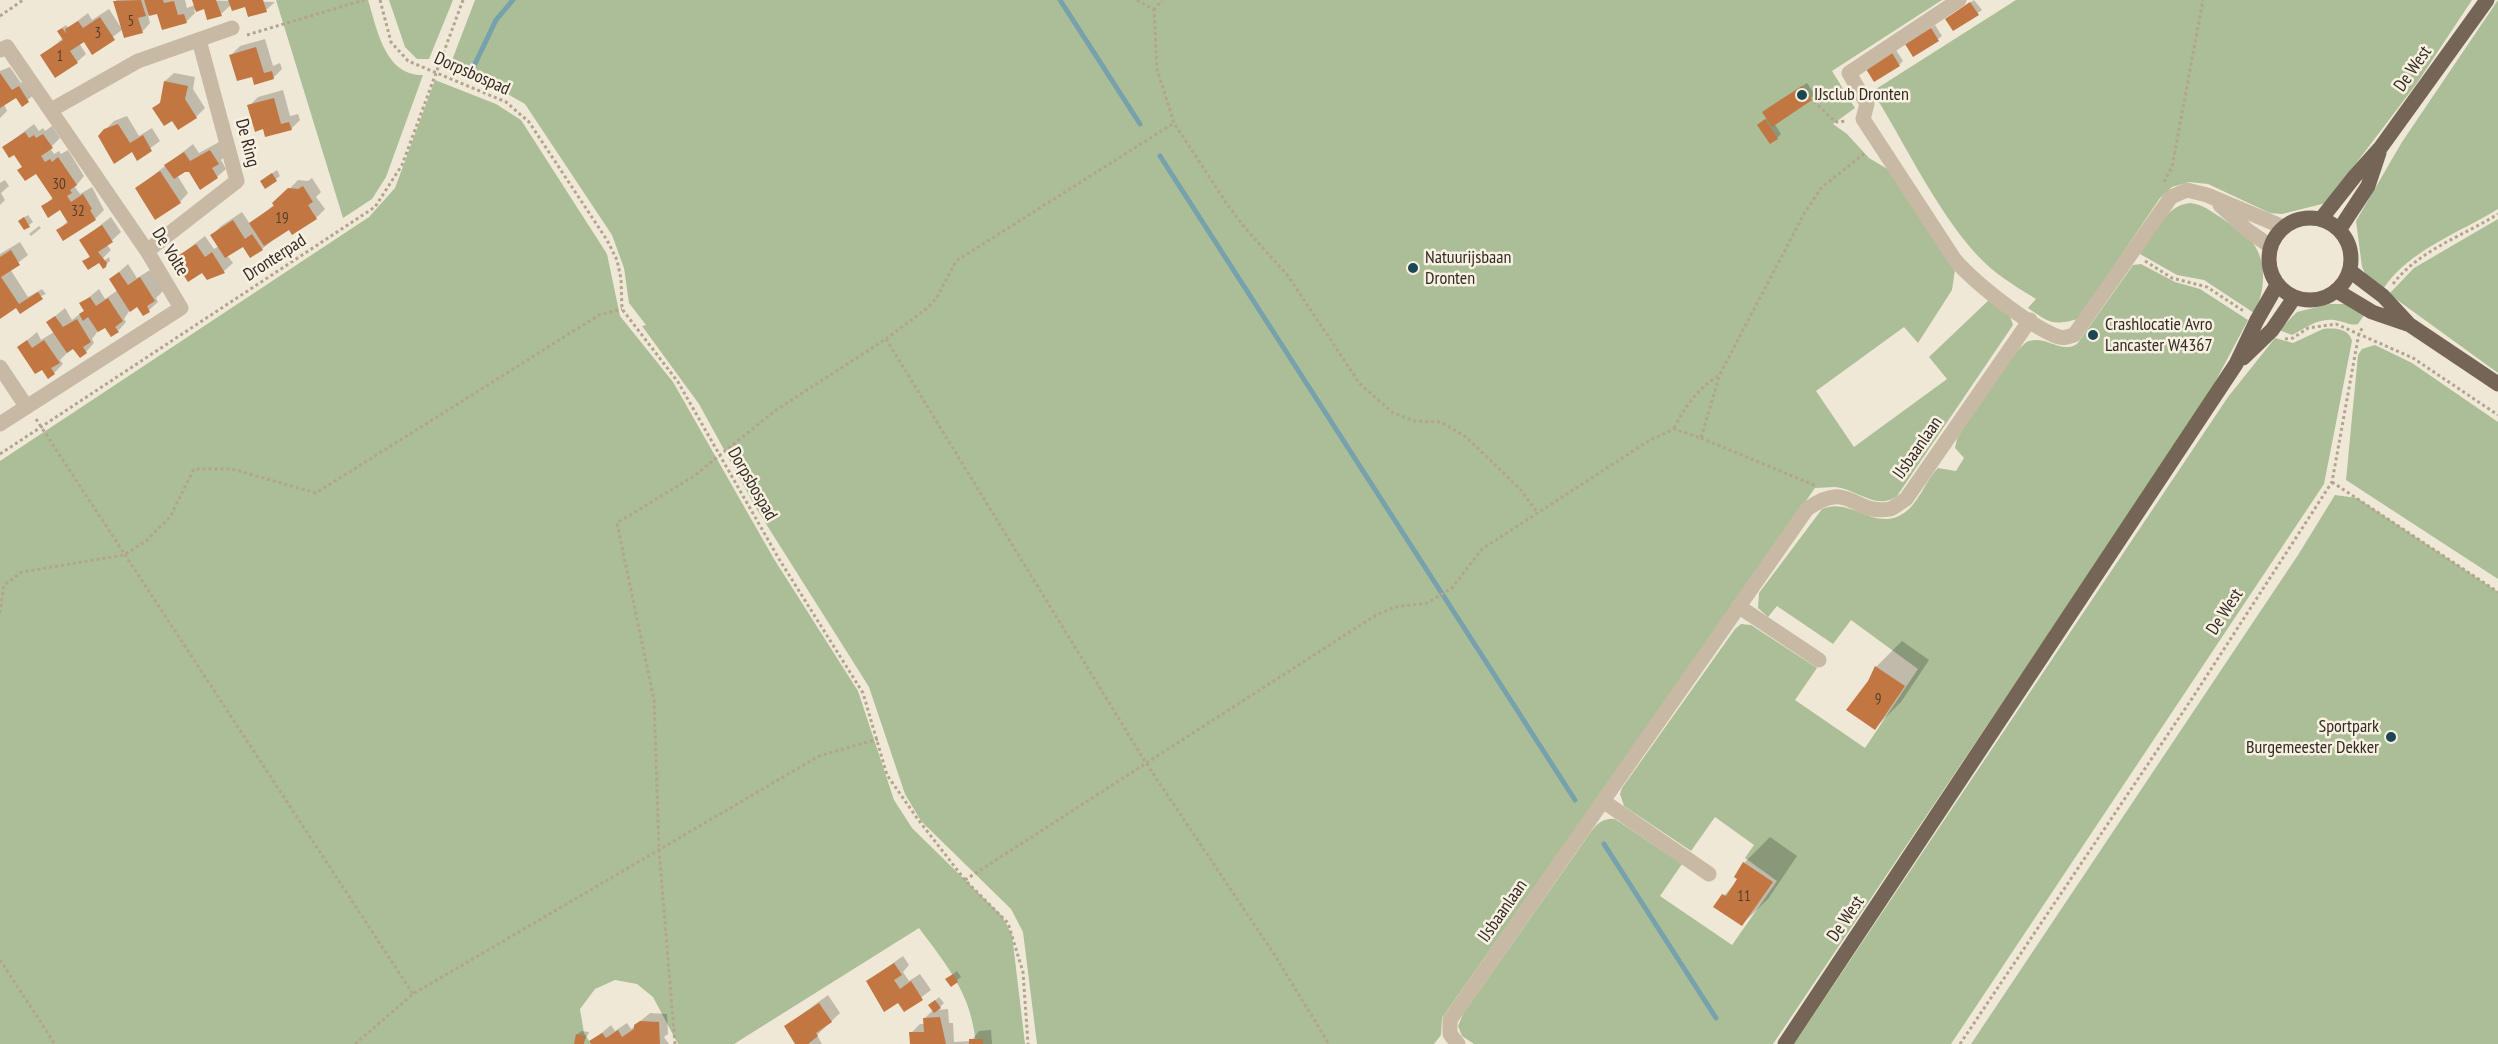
<!DOCTYPE html>
<style>
body{margin:0}
canvas{display:block;background:#f0e8d6}
</style>
<canvas width="2498" height="1044"></canvas>
<script>
const g = document.querySelector('canvas').getContext('2d');
g.lineJoin = 'round';
function fill(path, color) {
  g.fillStyle = color;
  g.fill(path, 'evenodd');
}
function stroke(path, color, width, dash) {
  g.strokeStyle = color;
  g.lineWidth = width;
  g.lineCap = dash ? 'butt' : 'round';
  g.setLineDash(dash || []);
  g.stroke(path);
}
function drawText(font, color, halo, rows, align = 'center') {
  g.font = font + ' "PT Sans Narrow",sans-serif';
  g.lineWidth = 5;
  g.setLineDash([]);
  g.textBaseline = 'middle';
  g.strokeStyle = halo;
  g.fillStyle = color;
  for (const [text, x, y, turn = 0] of rows) {
    g.save();
    g.translate(x, y);
    g.rotate((+turn || 0) * Math.PI / 180);
    g.textAlign = isNaN(turn) ? turn : align;
    if (halo) g.strokeText(text, 0, 0);
    g.fillText(text, 0, 0);
    g.restore();
  }
}
fill(new Path2D(`
 M276 0H368C377 29 385 76 423 75L386 177 372 199 343 218Z
 M389 0H453L429 59H417L405 47Z
 M475 0H1942L1832 71 1855 108 1833 124 1847 134 1869 158 1889 170 1955 270 1952 290 1918 343 1904 327 1816 391 1854 447 1947 379 1929 357 1990 299 2010 316 2013 325 1897 496C1876 511 1857 489 1835 487 1829 487 1822 488 1815 488L1442 1018 1441 1035 1434 1044H1037L1023 932 1011 909 921 821 905 794 869 687 756 508 699 404 642 326 646 325 629 303 624 268 612 235 525 104 504 92 453 70 451 63Z
 M2016 0H2472L2417 83 2326 203 2282 214 2270 213 2208 184 2189 182 2172 187 2160 198 2078 319C2052 326 2050 323 2028 308L2036 299C2015 286 1993 273 1976 254 1937 210 1909 152 1879 102L1876 89Z
 M2498 0V209C2459 233 2409 250 2383 289L2367 277 2362 267 2356 221 2402 142Z
 M435 80 496 104 521 120 607 254 620 316 673 382 774 559 858 691 894 800 912 828 1002 916 1012 935 1025 1044H976C971 993 948 967 919 928L734 1044H678L653 997 637 984 615 980 595 989 580 1009 584 1033 591 1044H0V461L369 217 395 188Z
 M2190 203C2203 204 2212 212 2223 219 2232 226 2245 233 2252 242 2268 262 2265 293 2254 313L2204 280 2177 275 2140 254C2153 236 2165 205 2190 203Z
 M2498 219V373L2389 294 2414 268Z
 M2141 264 2175 282 2200 289 2248 320 2213 386 2135 505 1773 1044H1474L1462 1036 1458 1026 1463 1014 1581 846C1591 833 1597 817 1615 819L1682 864 1660 896 1732 945 1777 881 1745 858 1754 845 1715 817 1691 851 1624 806 1620 794 1622 788 1735 629 1741 624 1751 625 1817 668 1795 700 1865 748 1918 669 1851 620 1833 644 1777 606 1768 617 1758 608 1759 593 1822 509C1851 496 1875 533 1904 513 1919 503 1925 481 1938 468L1956 471 1964 458 1955 448 1957 439C1968 422 2015 345 2029 341 2048 336 2060 354 2077 344L2133 265Z
 M2330 304H2346L2365 314 2358 324C2350 326 2346 322 2339 321 2320 316 2308 327 2292 335L2279 330 2297 312Z
 M2323 329C2334 328 2349 328 2352 341L2324 484 1951 1044H1794L2228 397 2275 338 2293 343Z
 M2375 345 2412 363 2498 422V579L2346 480 2358 355 2362 349Z
 M2335 495 2357 498 2498 592V1044H1971L2298 555Z`), '#abbe97');
fill(new Path2D(`
 M116 0H185L187 8 195 5 194 0 275 2 266 10 231 5 221 14 208 18 205 7 194 10 195 13 186 22 158 12 148 15 150 23 142 32 123 29 92 53 84 40 79 43 86 54 77 62 42 56 63 38 68 31 61 34 59 31 63 27 66 25 68 28 88 13 92 20 109 9 122 29Z
 M1974 0 1982 10 1978 13 1947 19Z
 M1935 25 1942 36 1938 39 1911 41Z
 M265 39 273 66 280 63 282 69 273 78 253 75 231 55 240 46Z
 M1896 50 1903 61 1899 65 1872 66Z
 M10 67 21 83 28 78 37 92 22 105 16 96 4 104 7 111 0 118V71Z
 M174 73 195 77 193 89 205 108 196 117 173 119 154 109 162 100 165 81Z
 M1807 83 1815 95 1774 123 1781 134 1777 138 1763 121 1768 118V108Z
 M283 90 290 116 298 114 300 120 291 129 264 128 249 106 258 97Z
 M127 116 139 136 152 128 160 141 137 158 132 150 105 130 114 121Z
 M34 124 39 131 43 128 45 131 52 126 60 138 50 148 54 154 59 151 61 154 68 150 84 176 75 187 80 194 92 187 104 210 95 219 58 230 68 221 60 208 43 207 53 197 37 172 23 167 14 153 4 147Z
 M219 142 227 154 221 160 226 169 217 177 185 170 177 175 188 193 180 202 137 188 193 144 199 153Z
 M277 170 280 176 266 187V177Z
 M312 178 321 192 316 197 325 209 316 218 289 227 262 249 243 245 227 255 233 263 224 271H202L175 259 205 236 214 249 219 246 212 235 221 226 242 212 250 224 275 204 298 180 308 181Z
 M5 180 9 186 1 193 5 200 0 205V183Z
 M28 215 33 222 29 225 23 218Z
 M111 217 121 232 107 245 111 250 102 259 84 262 91 255 81 240Z
 M39 226 41 228 31 236 29 234Z
 M20 242 28 255 10 269 28 297 42 289 46 294 17 306 0 317V254Z
 M109 257 110 261 105 265 101 263Z
 M128 264 137 278 150 270 163 291 156 298 158 302 149 310 143 314 138 305 130 310 124 319 126 322 118 331 106 326 98 331 92 339 94 343 86 352 74 346 60 360 63 364 54 373 42 368 19 347 37 332 41 340 54 332 48 322 65 308 72 320 85 310 81 304 99 289 105 299 118 290 111 279Z
 M1902 641 1929 660 1901 702 1875 728 1869 682 1876 667Z
 M1770 837 1797 856 1768 899 1742 924 1715 906 1739 879 1744 863Z
 M903 956 909 965 903 972 909 981 920 974 931 990 904 1010 899 1001 868 981Z
 M957 971 961 977 951 985V976Z
 M828 995 840 1013 817 1035 822 1044H797L786 1026Z
 M939 997 944 1003 937 1010 948 1009 949 1023H953L954 1042 971 1041 979 1031 991 1030 992 1044H912L911 1033 920 1024H925L924 1019 933 1010 930 1005Z
 M650 1013 667 1014 668 1034 664 1037 669 1044H593L591 1042 611 1025 615 1031 627 1023 631 1029Z
 M581 1031 589 1032 583 1044 577 1035Z`), '#0003');
stroke(new Path2D(`
 M1060 0 1140 124
 M474 66 496 20 513 0
 M1160 156 1575 800
 M1604 844 1716 1018`), '#77a1ac', 5);
fill(new Path2D(`
 M141 0 146 16 138 18 143 33 124 38 113 1Z
 M144 0H163L164 3 174 1 178 15 184 14 187 23 162 30 157 14 149 16Z
 M192 0H216L222 16 207 20 204 9 196 12Z
 M228 0H263L267 12 248 17 245 7 232 11Z
 M1970 2 1979 15 1953 31 1945 19Z
 M100 17 115 40 92 55 84 42 70 51 78 63 55 78 40 55 63 40 57 31 62 28 66 33 65 29 78 21 83 28Z
 M1931 28 1939 41 1913 57 1905 44Z
 M256 47 264 73 272 71 274 79 254 85 252 77 237 81 229 55Z
 M1892 53 1900 66 1874 82 1866 69Z
 M0 73 12 90 19 86 29 102 22 107 16 98 0 108Z
 M164 81 188 86 185 99 197 118 178 130 172 121 164 126 152 108 160 103Z
 M1802 86 1812 100 1772 127 1762 112Z
 M274 98 281 124 289 122 292 130 265 137 263 129 255 132 247 105Z
 M1765 119 1778 139 1770 144 1757 125Z
 M118 124 130 143 143 135 152 151 137 161 132 152 114 164 98 136 104 129Z
 M25 132 29 138 34 135 36 138 43 134 53 148 41 156 45 162 50 159 52 162 58 157 77 185 70 190 72 193 67 196 71 202 83 194 92 209 90 210 96 220 63 241 56 230 68 223 60 210 48 218 41 206 53 199 36 174 25 181 17 170 22 167 14 155 9 158 2 147Z
 M210 150 219 164 212 168 218 178 200 190 189 172H185L174 179 164 165 184 152 190 161Z
 M160 171 181 203 155 220 135 188Z
 M272 173 277 181 265 189 260 181Z
 M303 186 313 202 308 205 317 219 292 235 289 230 264 246 249 223 274 206 272 203 288 188 298 189Z
 M24 217 30 227 24 230 18 221Z
 M233 220 245 239 252 234 263 250 250 258 243 247 225 258 210 235Z
 M102 225 113 242 98 252 107 263 106 267 103 269 99 263 88 270 82 261 90 257 79 240Z
 M196 244 205 257 212 252 225 273 207 280 202 273 188 282 173 259Z
 M11 250 20 265 1 277 19 304 38 292 43 299 20 314 16 308 0 319V257Z
 M119 272 128 285 140 277 155 301 147 306 150 312 143 316 137 307 130 312 109 279Z
 M90 297 96 306 108 298 123 321 115 327 119 332 111 337 105 328 98 332 88 317 83 321 79 314 84 311 79 303Z
 M55 316 63 327 77 319 91 342 83 347 87 353 80 358 73 349 67 353 46 322Z
 M27 340 32 348 44 340 60 363 51 368 55 374 48 379 42 370 35 374 17 347Z
 M1875 666 1905 686 1875 730 1846 710 1868 681Z
 M1743 862 1773 882 1742 926 1713 907 1722 894 1726 896 1737 879 1734 877Z
 M894 963 902 975 894 980 900 989 911 981 923 1000 904 1012 898 1003 884 1012 866 981Z
 M953 974 958 982 951 987 945 979Z
 M935 1000 941 1008 934 1013 928 1005Z
 M819 1003 832 1022 816 1033 818 1036 808 1044H795L784 1026Z
 M940 1017 946 1044H910L909 1032H924L923 1018Z
 M640 1021 659 1022 660 1044H591L589 1041 602 1033 606 1038 618 1030 622 1037 634 1029V1025Z
 M576 1034 585 1036 584 1044H574Z
 M969 1039H983V1044H969Z`), '#c27642');
stroke(new Path2D(`
 M380 0 391 42 408 61 506 102 529 122 607 240 617 260 621 279 622 309 678 382 779 559 863 693 887 775 917 818 965 880 1008 923 1023 972 1028 1044
 M1137 0 1154 10 1157 69 1174 123 1227 204 1245 228 1288 276 1360 384 1393 413 1415 421 1441 422 1466 437 1520 489 1537 512
 M1154 10 1162 0
 M0 16 23 0
 M247 35 364 0
 M1814 101 1835 122 1846 121
 M2164 182 2172 167 2203 0
 M2145 261 2172 278 2207 287 2245 312
 M2393 284C2419 250 2463 236 2498 214
 M886 339 1146 763 1274 954 1329 1044
 M2285 339 2293 338 2308 328 2336 324 2413 358 2498 415
 M36 419 413 994
 M1674 428C1686 405 1697 390 1719 375
 M1701 438 1816 486
 M0 454 375 207 402 165 463 0
 M2332 482 2498 592
 M0 613 4 585 22 572 124 555 146 541 170 517 194 469H232L316 493 599 315 622 309
 M965 880 1376 615 1395 607 1427 603 1452 588 1482 549 1650 440 1674 429 1701 438 1720 374 1805 212 1822 187 1865 153
 M0 960 55 1044
 M355 1044 413 994 819 756 878 739
 M675 1044 659 850 654 700 617 523 694 476 776 410 886 339 926 309 936 299 956 261 1174 123
 M1960 1044 2193 697 2332 482 2359 333 2364 326`), '#b2a48e', 3, [3, 3]);
stroke(new Path2D(`
 M1959 0 1849 73 1867 104 1863 119 1955 260C1976 284 2027 324 2056 336 2063 339 2067 337 2074 335L2171 197 2187 190 2207 195 2283 227
 M0 50 7 47 147 251 181 308 0 424
 M51 110 138 61 232 28
 M2220 205 2247 230 2270 246
 M147 251 237 181 199 40
 M0 367 26 406
 M1738 606 1819 660
 M1603 801 1709 874
 M1458 1044 1450 1034V1020L1807 509C1850 478 1853 516 1890 509 1895 507 1901 502 1906 499L2030 320`), '#c7b9a3', 15);
stroke(new Path2D(`
 M2269 259a41 41 0 1 1 82 0a41 41 0 1 1-82 0Z
 M2321 219 2355 176 2381 147 2487 0
 M2339 230 2368 186 2379 153
 M2350 271 2383 296 2408 323
 M2337 291 2372 312 2410 325 2498 384
 M2243 358 2272 330 2294 298
 M1785 1044 2236 364 2257 320 2277 285`), '#746556', 15);
for (const [x, y, r, color] of [
 [1802,95,6,"#1c4652"],
 [1413,268,6,"#1c4652"],
 [2093,335,6,"#1c4652"],
 [2391,737,6,"#1c4652"]
]) {
  const dot = new Path2D();
  dot.arc(x, y, r, 0, 2 * Math.PI);
  g.fillStyle = color;
  g.fill(dot);
  stroke(dot, '#f8f1e2', 2);
}
drawText('15px', '#563e2c', null, [
 ["5",131,22],
 ["3",98,34],
 ["1",60,57],
 ["30",59,185],
 ["32",78,212],
 ["19",282,219],
 ["9",1878,700],
 ["11",1744,897]
]);
drawText('18px', '#322b25', '#f8f1e2', [
 ["De West",2413,69,-55],
 ["Dorpsbospad",472,74,24],
 ["De Ring",247,143,75],
 ["De Volte",170,252,58],
 ["Dronterpad",275,258,-33],
 ["IJsbaanlaan",1918,448,-55],
 ["Dorpsbospad",752,484,60],
 ["De West",2225,612,-57],
 ["IJsbaanlaan",1503,911,-55],
 ["De West",1846,919,-56]
]);
drawText('18px', '#322b25', '#f8f1e2', [
 ["IJsclub Dronten",1814,95],
 ["Natuurijsbaan",1425,258],
 ["Dronten",1425,279],
 ["Crashlocatie Avro",2105,325],
 ["Lancaster W4367",2105,346],
 ["Sportpark",2379,727,"right"],
 ["Burgemeester Dekker",2379,748,"right"]
], 'left');
</script>
